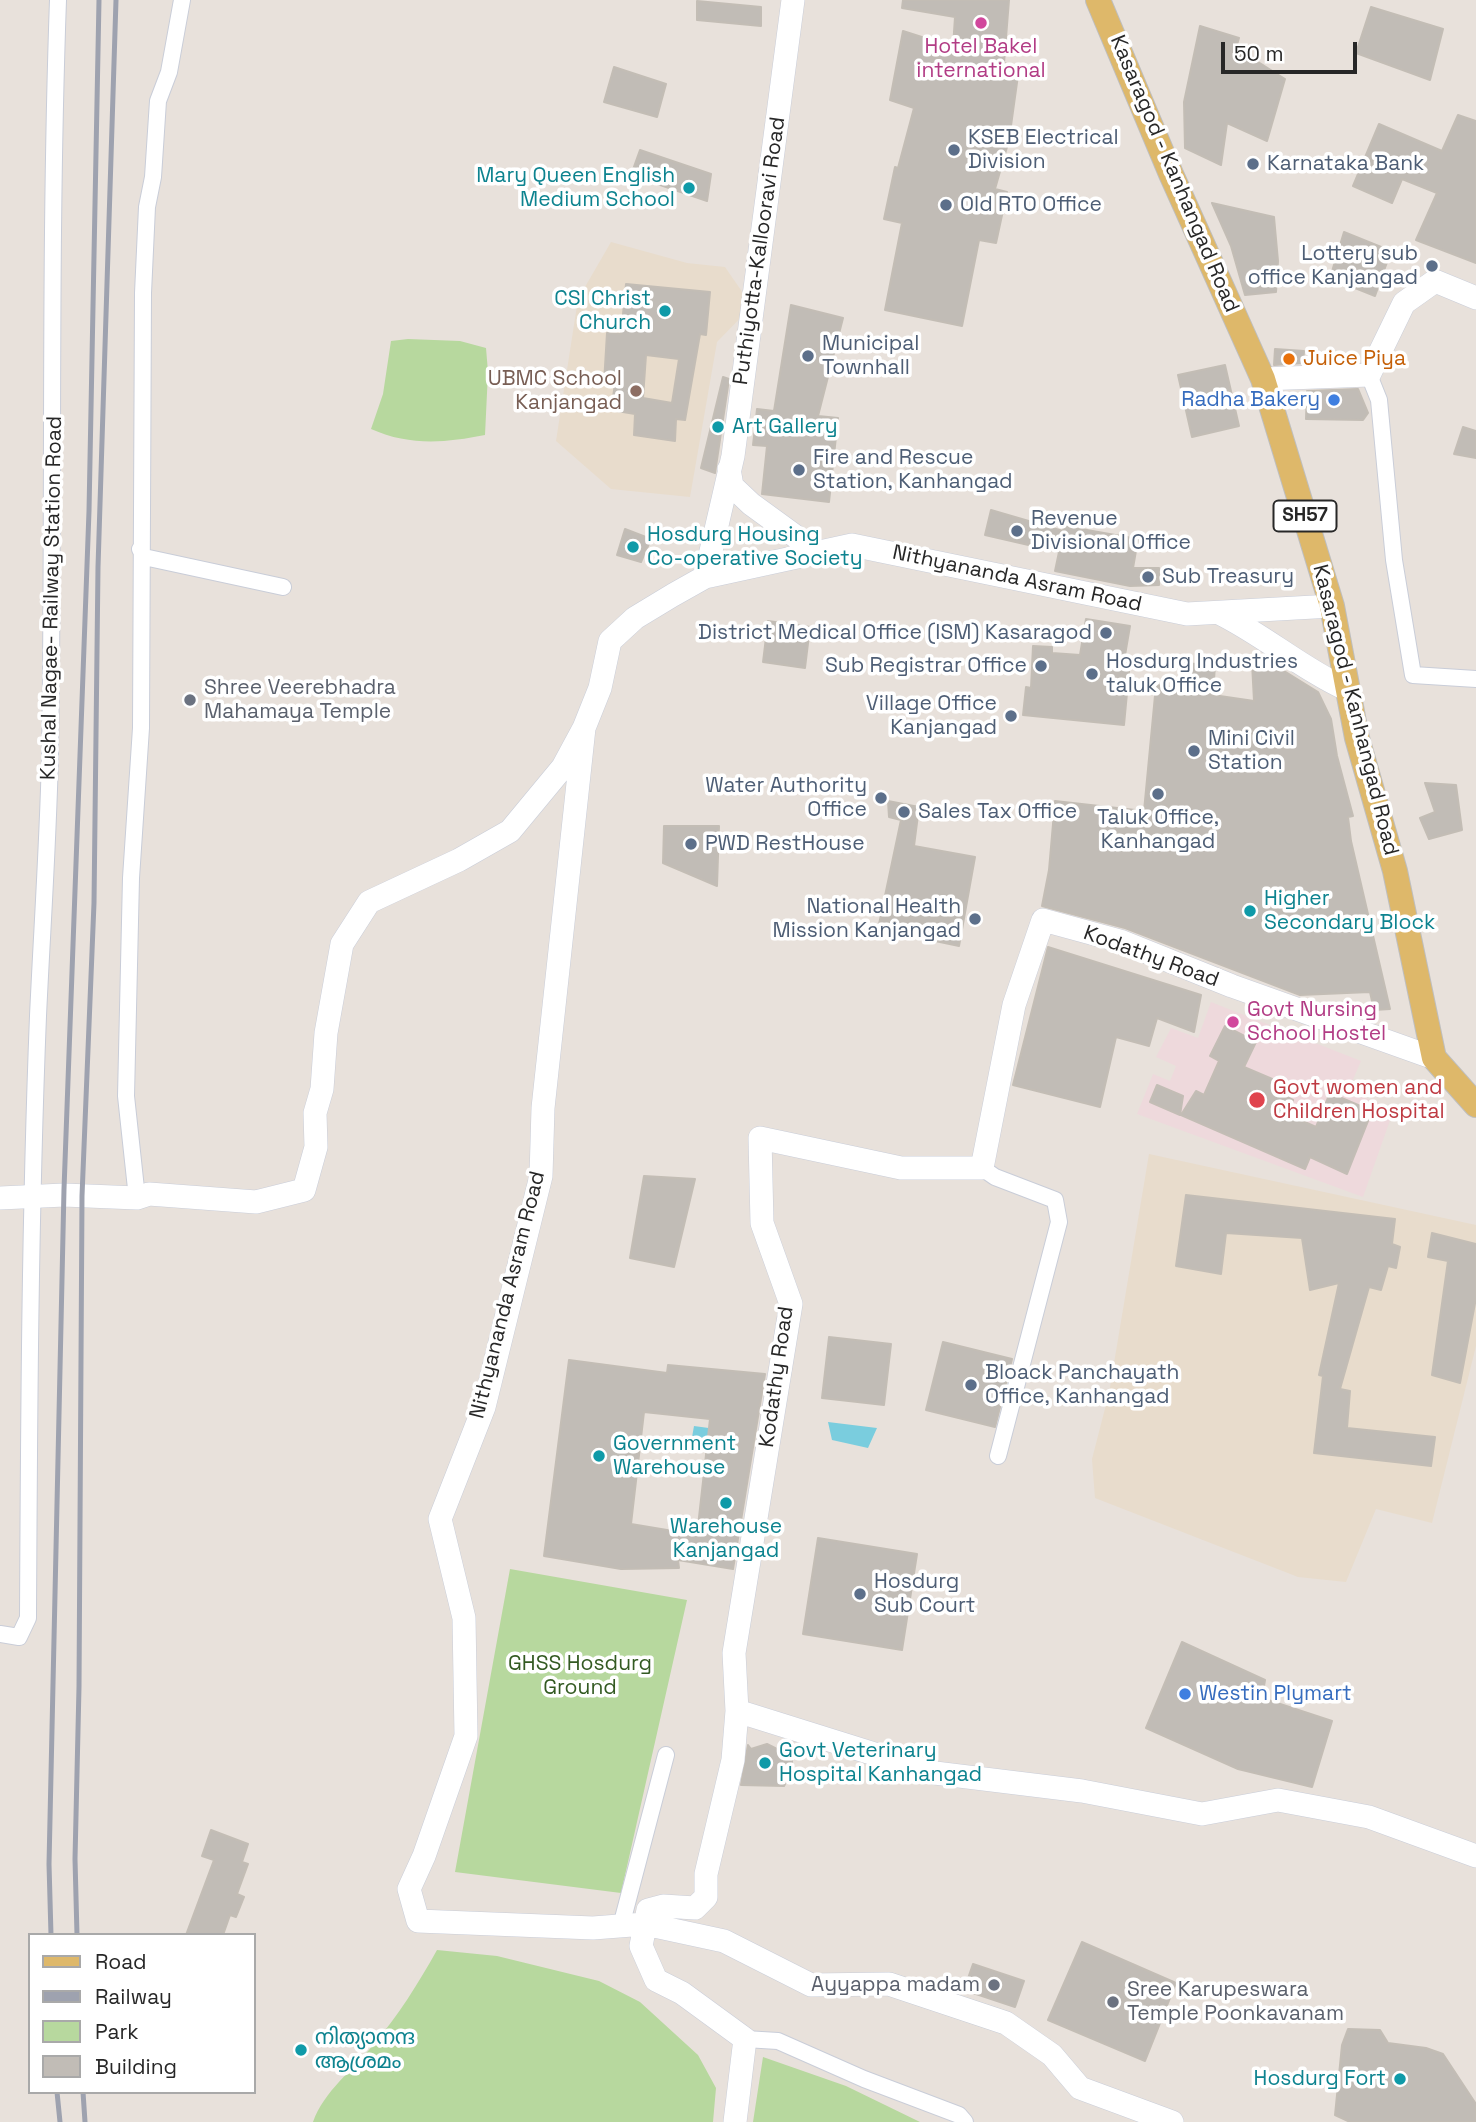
<!DOCTYPE html>
<meta charset="utf-8">
<style>
body{margin:0}
#map{position:relative;width:1476px;height:2122px;overflow:hidden;background:#e8e1db;font-family:"Space Grotesk",sans-serif}
canvas{display:block}
.legend{position:absolute;left:28px;top:1933px;width:228px;height:161px;box-sizing:border-box;background:#fff;border:2px solid #a9a9a9;margin:0;padding:9px 12px;list-style:none;font-size:21px;color:#272727}
.legend li{display:flex;align-items:center;gap:14px;height:35px}
.legend b{width:35px;border:2px solid #a9a9a9}
.scale{position:absolute;left:1221px;top:42px;width:136px;height:32px;box-sizing:border-box;border:4px solid #272727;border-top:0;padding-left:9px;font-size:21px;line-height:24px;white-space:nowrap;color:#272727;-webkit-text-stroke:5px #fff;paint-order:stroke}
</style>
<div id="map">
<canvas width="1476" height="2122"></canvas>
<ul class="legend">
<li><b style="height:9px;background:#deb86a"></b>Road</li>
<li><b style="height:9px;background:#9ea2af"></b>Railway</li>
<li><b style="height:19px;background:#b7d89e"></b>Park</li>
<li><b style="height:19px;background:#c1bcb6"></b>Building</li>
</ul>
<div class="scale">50 m</div>
</div>
<script>
const g = document.querySelector('canvas').getContext('2d');
g.lineJoin = 'round';
function fill(path, color) {
  g.fillStyle = color;
  g.fill(path, 'evenodd');
}
function stroke(path, color, width, dash) {
  g.strokeStyle = color;
  g.lineWidth = width;
  g.lineCap = dash ? 'butt' : 'round';
  g.setLineDash(dash || []);
  g.stroke(path);
}
function drawText(font, color, halo, rows, align = 'center') {
  g.font = font + ' "Space Grotesk","Noto Sans Malayalam",sans-serif';
  g.lineWidth = 7;
  g.setLineDash([]);
  g.textBaseline = 'middle';
  g.strokeStyle = halo;
  g.fillStyle = color;
  for (const [text, x, y, turn = 0] of rows) {
    g.save();
    g.translate(x, y);
    g.rotate((+turn || 0) * Math.PI / 180);
    g.textAlign = isNaN(turn) ? turn : align;
    if (halo) g.strokeText(text, 0, 0);
    g.fillText(text, 0, 0);
    g.restore();
  }
}
fill(new Path2D(`
 M611 242 687 263 725 267 752 306 717 342 690 497 611 489 556 441 578 299Z
 M1149 1154 1476 1225V1346L1432 1523 1376 1509 1346 1582 1298 1577 1095 1498 1092 1459 1109 1393Z`), '#e8dccc');
fill(new Path2D(`
 M1211 1002 1361 1061 1348 1091 1394 1109 1363 1197 1137 1114 1153 1074 1170 1081 1176 1066 1156 1057 1171 1028 1198 1038Z`), '#eed9dc');
fill(new Path2D(`
 M408 339 460 341 486 348 488 372 485 435C445 443 409 446 371 429L383 394 391 341Z
 M510 1569 687 1600 621 1893 455 1872Z
 M437 1950 497 1956 599 1981 640 2002 698 2055 716 2088 713 2122H313C324 2091 353 2070 373 2045 398 2016 418 1984 437 1950Z
 M763 2057 846 2086 920 2122H753Z`), '#b7d89e');
fill(new Path2D(`
 M828 1422 877 1428 868 1448 832 1440Z
 M694 1426 745 1433 743 1454 691 1443Z`), '#7acdde');
const building = new Path2D(`
 M903 0H1009L1004 63 1019 68 1009 140 995 189 1007 192 996 243 979 240 962 326 885 310 902 223 884 219 895 167 898 168 914 108 890 100 903 31 953 47 955 17 902 8Z
 M697 1 761 7V26L697 20Z
 M1371 7 1443 29 1430 80 1356 53Z
 M1200 26 1239 38 1236 48 1285 79 1267 141 1227 123 1221 165 1185 148 1184 102Z
 M614 67 666 84 657 117 604 102Z
 M1458 115 1476 121V263L1416 240 1437 193 1402 179 1392 203 1353 186 1379 124 1442 151Z
 M640 150 711 174 707 201 631 175Z
 M1212 203 1274 217 1278 261 1276 292 1245 295 1231 246Z
 M1344 232 1391 251 1375 296 1330 278Z
 M626 284 710 292 706 335 700 334 685 420 676 419 675 441 634 435 635 414 611 410 615 384 604 383 607 333 621 334ZM646 355 679 359 672 403 643 398Z
 M791 305 843 318 818 416 838 418 829 502 762 494 767 446 753 445 757 409 774 411Z
 M1275 349 1304 351 1303 363 1274 365Z
 M1225 365 1239 426 1192 437 1178 375Z
 M723 377 729 379 715 473 701 468Z
 M1358 389 1368 413 1363 420 1306 419 1307 391Z
 M1463 427 1476 431V458L1454 454Z
 M991 510 1063 531 1064 526 1138 539 1133 568H1159V585L1130 586 1055 571 1059 552 985 535Z
 M625 529 651 539 641 562 617 555Z
 M1086 619 1130 626 1124 661H1130L1124 725 1023 715 1026 687 1031 688 1033 646 1052 647V653L1080 655Z
 M768 621 810 627 805 668 763 662Z
 M1268 661 1318 692 1331 719 1337 756 1353 816 1348 817 1351 841 1390 1009 1374 1010 1370 992 1300 995 1125 928 1042 906 1049 870 1055 801 1144 811 1156 685 1179 688 1180 663 1215 665 1213 695 1254 701 1252 663Z
 M1425 783 1456 785 1462 830 1429 839 1420 818 1435 812Z
 M888 801 919 807 914 846 975 857 959 946 878 929 901 820 889 817Z
 M664 826H719L717 886 663 863Z
 M1048 947 1201 995 1194 1032 1157 1018 1149 1046 1116 1037 1100 1107 1013 1085Z
 M1225 1026 1256 1042 1244 1067 1284 1084 1281 1094 1293 1100 1287 1114 1316 1127 1330 1093 1372 1111 1347 1174 1310 1157 1305 1169 1181 1115 1196 1091 1204 1095 1219 1061 1210 1056Z
 M1157 1085 1183 1096 1180 1115 1150 1102Z
 M644 1176 695 1179 674 1267 630 1258Z
 M1186 1195 1395 1219 1392 1244 1400 1247 1396 1268 1388 1266 1381 1290 1369 1287 1340 1389 1350 1391 1347 1428 1435 1437 1431 1466 1314 1453 1323 1376 1319 1375 1339 1283 1310 1290 1302 1238 1226 1233 1221 1274 1176 1266Z
 M1432 1233 1476 1244V1298L1460 1383 1432 1375 1448 1261 1428 1257Z
 M829 1337 891 1344 884 1405 822 1398Z
 M943 1342 1012 1359 995 1427 926 1410Z
 M569 1360 667 1373 668 1365 765 1374 733 1569 678 1560 679 1568 621 1569 544 1556ZM644 1412 710 1419 697 1535 631 1524Z
 M818 1538 917 1554 902 1650 803 1634Z
 M1182 1642 1265 1680 1262 1698 1332 1721 1312 1787 1238 1769 1146 1728Z
 M767 1744 781 1751 792 1748V1770L784 1786 741 1785 748 1745 751 1749Z
 M211 1830 248 1844 242 1862 248 1864 237 1894 244 1897 236 1917 230 1915 223 1935H186L214 1860 202 1856Z
 M1082 1942 1176 1983 1145 2061 1048 2020Z
 M973 1964 1024 1981 1015 2007 964 1990Z
 M1348 2029 1380 2030 1388 2043 1426 2048 1443 2054 1476 2104V2122H1350L1335 2115 1342 2045Z`);
fill(building, '#c1bcb6');
stroke(building, '#c3bdb5', 2);
const street = new Path2D(`
 M1369 375 1379 400 1394 560 1413 675 1476 679
 M140 549 144 557 283 587
 M982 1168 995 1177 1055 1200 1059 1222 998 1456
 M137 1198 126 1096 131 878 141 728 143 293 147 207 153 177 158 101 169 72 182 0
 M0 1634 19 1637 28 1618C29 1418 30 1217 38 1016 42 930 48 843 50 756 54 504 49 252 58 0
 M621 1926 666 1755
 M745 2039 778 2041 864 2079 959 2115 965 2122`);
const secondary = new Path2D(`
 M1263 379 1369 375 1404 303 1435 281 1476 298
 M729 469 732 486 751 504 817 552
 M705 577 733 456 793 0
 M1219 613C1264 635 1302 669 1348 690
 M584 728 543 1108 541 1176 484 1407 440 1519 464 1618 466 1736 424 1856 409 1889 418 1921 593 1928 645 1924 724 1941 811 1985 889 1984 1006 2023 1052 2055 1080 2088 1172 2122
 M1434 1058 1232 986 1120 941 1043 920 1014 1005 982 1168H901L760 1138 762 1223 791 1304 734 1653 737 1711 935 1773 1082 1791 1202 1814 1278 1800 1369 1817 1476 1856
 M0 1198 64 1195 137 1198 149 1194 256 1202 304 1190 316 1147 315 1113 322 1089 326 1033 342 944 369 902 459 860 510 831 563 767 584 728 600 688 610 641 635 618 673 595 705 577 852 545 1187 614 1332 606
 M735 2122 745 2039 682 1993 656 1980 641 1946 648 1910 663 1906 695 1908 706 1897V1874L733 1760 737 1711`);
const primary = new Path2D(`
 M1098 0 1171 174 1263 379 1332 606 1357 738 1395 871 1434 1058 1476 1105`);
stroke(street, '#c9cdd8', 18);
stroke(secondary, '#c9cdd8', 24);
stroke(primary, '#bebebe', 26);
stroke(street, '#fff', 16);
stroke(secondary, '#fff', 23);
stroke(primary, '#deb86a', 24);
stroke(new Path2D(`
 M51 1935 49 1864 64 1189 89 511 99 0
 M77 1935 75 1859 79 1687 82 1196 94 903 98 567 116 0
 M57 2092 60 2122
 M83 2092 85 2122`), '#9ea2af', 5);
for (const [x, y, r, color] of [
 [981,23,7,"#d1479c"],
 [954,150,7,"#5c6f8a"],
 [1253,164,7,"#5c6f8a"],
 [689,188,7,"#0f9aa8"],
 [946,205,7,"#5c6f8a"],
 [1432,266,7,"#5c6f8a"],
 [665,311,7,"#0f9aa8"],
 [808,356,7,"#5c6f8a"],
 [1289,359,7,"#e8710a"],
 [636,391,7,"#8d6e63"],
 [1334,400,7,"#3f7fe0"],
 [718,427,7,"#0f9aa8"],
 [799,470,7,"#5c6f8a"],
 [1017,531,7,"#5c6f8a"],
 [633,547,7,"#0f9aa8"],
 [1148,577,7,"#5c6f8a"],
 [1106,633,7,"#5c6f8a"],
 [1041,666,7,"#5c6f8a"],
 [1092,674,7,"#5c6f8a"],
 [190,700,7,"#6b7280"],
 [1011,716,7,"#5c6f8a"],
 [1194,751,7,"#5c6f8a"],
 [1158,794,7,"#5c6f8a"],
 [881,798,7,"#5c6f8a"],
 [904,812,7,"#5c6f8a"],
 [691,844,7,"#5c6f8a"],
 [1250,911,7,"#0f9aa8"],
 [975,919,7,"#5c6f8a"],
 [1233,1022,7,"#d1479c"],
 [1257,1100,9,"#e0444e"],
 [971,1385,7,"#5c6f8a"],
 [599,1456,7,"#0f9aa8"],
 [726,1503,7,"#0f9aa8"],
 [860,1594,7,"#5c6f8a"],
 [1185,1694,7,"#3f7fe0"],
 [765,1763,7,"#0f9aa8"],
 [994,1985,7,"#6b7280"],
 [1113,2002,7,"#6b7280"],
 [301,2050,7,"#0f9aa8"],
 [1400,2079,7,"#0f9aa8"]
]) {
  const dot = new Path2D();
  dot.arc(x, y, r, 0, 2 * Math.PI);
  g.fillStyle = color;
  g.fill(dot);
  stroke(dot, '#fff', 2.5);
}
for (const [x, y, w] of [
 [1305,516,63]
]) {
  const box = new Path2D();
  box.roundRect(x - w / 2, y - 15.5, w, 31, 5);
  g.fillStyle = '#fff';
  g.fill(box);
  stroke(box, '#272727', 2);
}
drawText('bold 19px', '#272727', null, [
 ["SH57",1305,516]
]);
drawText('21px', '#b23c85', '#fff', [
 ["Hotel Bakel",981,47],
 ["international",981,71],
 ["Govt Nursing",1247,1010,"left"],
 ["School Hostel",1247,1034,"left"]
]);
drawText('21px', '#4e5e75', '#fff', [
 ["KSEB Electrical",968,138],
 ["Division",968,162],
 ["Karnataka Bank",1267,164],
 ["Old RTO Office",960,205],
 ["Lottery sub",1418,254,"right"],
 ["office Kanjangad",1418,278,"right"],
 ["Municipal",822,344],
 ["Townhall",822,368],
 ["Fire and Rescue",813,458],
 ["Station, Kanhangad",813,482],
 ["Revenue",1031,519],
 ["Divisional Office",1031,543],
 ["Sub Treasury",1162,577],
 ["District Medical Office (ISM) Kasaragod",1092,633,"right"],
 ["Hosdurg Industries",1106,662],
 ["taluk Office",1106,686],
 ["Sub Registrar Office",1027,666,"right"],
 ["Village Office",997,704,"right"],
 ["Kanjangad",997,728,"right"],
 ["Mini Civil",1208,739],
 ["Station",1208,763],
 ["Water Authority",867,786,"right"],
 ["Office",867,810,"right"],
 ["Sales Tax Office",918,812],
 ["Taluk Office,",1158,818,"center"],
 ["Kanhangad",1158,842,"center"],
 ["PWD RestHouse",705,844],
 ["National Health",961,907,"right"],
 ["Mission Kanjangad",961,931,"right"],
 ["Bloack Panchayath",985,1373],
 ["Office, Kanhangad",985,1397],
 ["Hosdurg",874,1582],
 ["Sub Court",874,1606]
], 'left');
drawText('21px', '#272727', '#fff', [
 ["Kasaragod - Kanhangad Road",1174,174,67],
 ["Puthiyotta-Kallooravi Road",760,251,-82],
 ["Nithyananda Asram Road",1017,579,12],
 ["Kushal Nagae- Railway Station Road",52,598,-89],
 ["Kasaragod - Kanhangad Road",1355,710,76],
 ["Kodathy Road",1151,957,20],
 ["Nithyananda Asram Road",508,1295,-76],
 ["Kodathy Road",777,1377,-82]
]);
drawText('21px', '#0d838f', '#fff', [
 ["Mary Queen English",675,176,"right"],
 ["Medium School",675,200,"right"],
 ["CSI Christ",651,299,"right"],
 ["Church",651,323,"right"],
 ["Art Gallery",732,427],
 ["Hosdurg Housing",647,535],
 ["Co-operative Society",647,559],
 ["Higher",1264,899],
 ["Secondary Block",1264,923],
 ["Government",613,1444],
 ["Warehouse",613,1468],
 ["Warehouse",726,1527,"center"],
 ["Kanjangad",726,1551,"center"],
 ["Govt Veterinary",779,1751],
 ["Hospital Kanhangad",779,1775],
 ["നിത്യാനന്ദ",315,2038],
 ["ആശ്രമം",315,2062],
 ["Hosdurg Fort",1386,2079,"right"]
], 'left');
drawText('21px', '#c56008', '#fff', [
 ["Juice Piya",1303,359]
], 'left');
drawText('21px', '#785e54', '#fff', [
 ["UBMC School",622,379],
 ["Kanjangad",622,403]
], 'right');
drawText('21px', '#366cbe', '#fff', [
 ["Radha Bakery",1320,400],
 ["Westin Plymart",1199,1694,"left"]
], 'right');
drawText('21px', '#5b616d', '#fff', [
 ["Shree Veerebhadra",204,688],
 ["Mahamaya Temple",204,712],
 ["Ayyappa madam",980,1985,"right"],
 ["Sree Karupeswara",1127,1990],
 ["Temple Poonkavanam",1127,2014]
], 'left');
drawText('21px', '#be3a42', '#fff', [
 ["Govt women and",1273,1088],
 ["Children Hospital",1273,1112]
], 'left');
drawText('21px', '#335a22', '#fff', [
 ["GHSS Hosdurg",580,1664],
 ["Ground",580,1688]
]);
</script>
